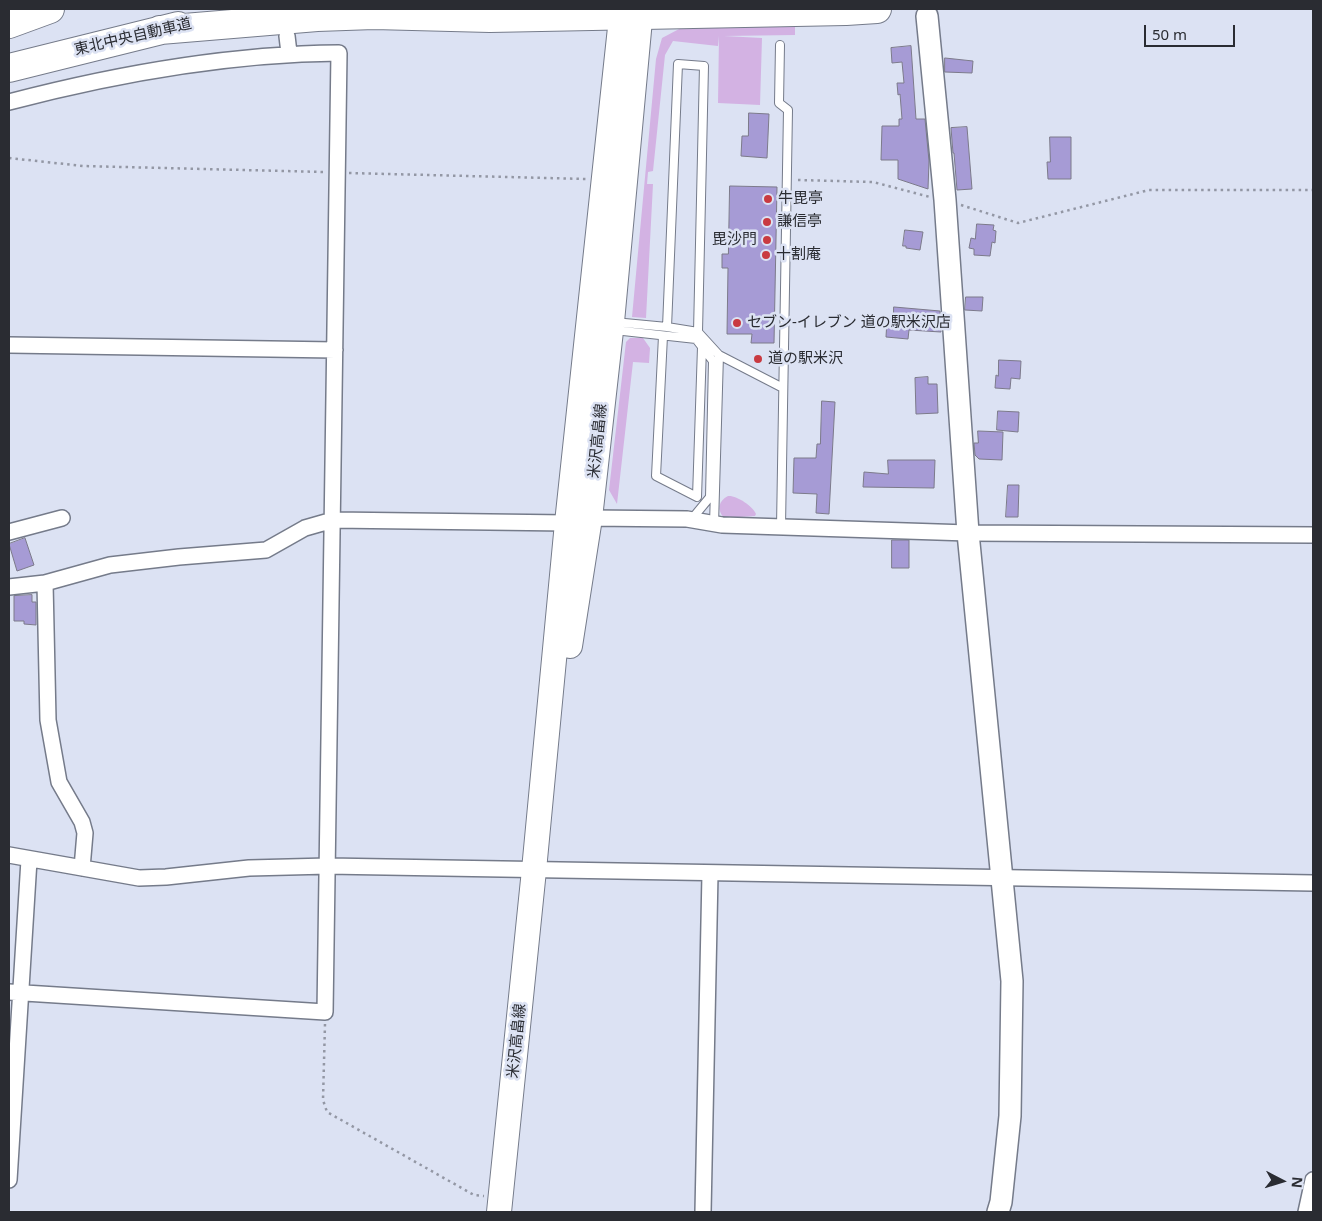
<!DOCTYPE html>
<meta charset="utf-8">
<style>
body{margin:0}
#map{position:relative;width:1322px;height:1221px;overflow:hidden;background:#dce2f3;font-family:"Noto Sans",sans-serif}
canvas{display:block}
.frame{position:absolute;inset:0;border:10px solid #2a2c32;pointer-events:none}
.north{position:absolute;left:1257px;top:1156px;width:50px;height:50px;-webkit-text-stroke:4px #dce2f3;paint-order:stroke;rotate:95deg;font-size:14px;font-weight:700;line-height:20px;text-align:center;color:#2a2c32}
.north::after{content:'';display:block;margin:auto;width:18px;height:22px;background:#2a2c32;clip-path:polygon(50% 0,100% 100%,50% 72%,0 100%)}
.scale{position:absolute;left:1144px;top:25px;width:91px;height:22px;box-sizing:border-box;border:2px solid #2a2c32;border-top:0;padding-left:6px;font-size:15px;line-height:18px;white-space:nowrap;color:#2a2c32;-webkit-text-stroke:4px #dce2f3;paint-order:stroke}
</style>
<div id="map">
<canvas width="1322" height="1221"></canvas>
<div class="frame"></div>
<div class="north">N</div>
<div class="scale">50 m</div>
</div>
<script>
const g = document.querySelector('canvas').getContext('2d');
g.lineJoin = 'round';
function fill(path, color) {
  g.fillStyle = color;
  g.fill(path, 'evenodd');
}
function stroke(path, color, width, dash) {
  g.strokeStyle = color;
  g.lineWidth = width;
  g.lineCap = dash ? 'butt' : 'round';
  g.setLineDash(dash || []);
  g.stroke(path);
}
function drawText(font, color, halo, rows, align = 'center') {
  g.font = font + ' "Noto Sans","Noto Sans JP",sans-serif';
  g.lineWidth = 5;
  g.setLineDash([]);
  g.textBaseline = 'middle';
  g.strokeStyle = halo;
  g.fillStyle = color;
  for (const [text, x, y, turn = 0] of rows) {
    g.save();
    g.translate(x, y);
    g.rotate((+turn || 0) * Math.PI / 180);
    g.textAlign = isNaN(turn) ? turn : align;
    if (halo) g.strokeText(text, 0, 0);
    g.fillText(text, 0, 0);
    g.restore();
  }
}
fill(new Path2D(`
 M795 23V35L724 36 762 38 760 105 718 103 719 36 718 46 673 41 665 55 653 171 648 172 647 184H653L646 318 632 317 656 59 662 38 681 28Z
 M630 338H643L650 348 649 363 633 362 617 504 609 490 626 342Z
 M728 496C736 495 753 506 756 514L755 516 724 518C717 510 718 501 728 496Z`), '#d3b2e3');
const building = new Path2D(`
 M911 46 916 119H925L929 161 928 189 898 179V160H881L882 126H899V119H902L900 94 898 95 897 83H904L902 62 892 63 891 48Z
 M945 58 973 61 972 73 945 72Z
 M749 113 769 114 767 158 741 156 742 136H748Z
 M967 127 972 189 957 190 954 153H953L951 128Z
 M1050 137H1071V179H1048L1047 162H1050Z
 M730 186 777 187 774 343H751L752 334H727L728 268H722V254H728Z
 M977 224 994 225 993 230 996 231 995 243 992 242 990 256 974 255V249L969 248 971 238 975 239Z
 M905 230 923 232 920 250 906 248V246H903Z
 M966 297H983L982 311 965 310Z
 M894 307 940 311 941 332 909 330 908 339 886 337 887 320H893Z
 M999 360 1021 361 1020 379 1011 378 1010 389 995 388 996 375 998 376Z
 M928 377V384H937L938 413 916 414 915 378Z
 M822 401 835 402 829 514 816 513 817 494 793 493 794 458H816L817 444H820Z
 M998 411 1019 412 1018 432 997 430Z
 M978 431 1003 432 1002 460 979 459 975 455 974 443H978Z
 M888 460H935L934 488 863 487 864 472 888 474Z
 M1008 485H1019L1018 517H1006Z
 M25 538 34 565 17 571 9 544Z
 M892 540H909V568H892Z
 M32 595V602H36V625L24 624V621H14V596Z`);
fill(building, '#a69bd5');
stroke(building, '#7c7a8a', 1);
const lane = new Path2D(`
 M780 45 779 103 788 110 781 526
 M614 322 667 327 678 64 704 66 698 332
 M667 327 698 332 719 355 714 524
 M614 330 696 339 713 361 710 497 691 520
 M663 336 656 476 697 497 702 347
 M719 355 783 388`);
const street = new Path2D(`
 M287 36 289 53
 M9 102C116 74 227 54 339 53L325 1012 9 992
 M9 345 335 350
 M9 532 62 518
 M45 583 48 720 59 782 82 822 85 833 82 868
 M9 587 45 583 110 565 179 557 266 550 305 528 333 520 567 523 590 518 687 519 722 525 968 533 1313 535
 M9 855 139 878 166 877 249 868 328 866 1313 883
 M9 1180 29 860
 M703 1212 710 874
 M1306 1212 1313 1180`);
const secondary = new Path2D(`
 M927 16 945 200 968 533 1012 981 1010 1116 1001 1202 998 1212`);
const primary = new Path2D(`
 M570 646 590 518 612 322 641 9
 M499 1212 534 870 567 523 622 9`);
const highway = new Path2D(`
 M9 24 50 9
 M160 30 317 17 374 15 490 18 846 11 877 9
 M9 68 178 26`);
stroke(lane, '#757b8a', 10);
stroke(street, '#757b8a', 18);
stroke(secondary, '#757b8a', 24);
stroke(primary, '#757b8a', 26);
stroke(highway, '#757b8a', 30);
stroke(new Path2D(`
 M9 158 83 166 324 172
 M349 173 586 179
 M798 180 873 182 930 197
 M961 205 1018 223 1149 190H1313
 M325 1024 323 1100 327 1112 474 1195 484 1196`), '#9397a4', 2.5, [2.5, 4]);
stroke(lane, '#fff', 8);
stroke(street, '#fff', 15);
stroke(secondary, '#fff', 21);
stroke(primary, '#fff', 24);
stroke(highway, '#fff', 28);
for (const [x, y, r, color] of [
 [768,199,5,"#c93a41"],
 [767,222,5,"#c93a41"],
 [767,240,5,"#c93a41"],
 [766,255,5,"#c93a41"],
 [737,323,5,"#c93a41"],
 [758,359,5,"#c93a41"]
]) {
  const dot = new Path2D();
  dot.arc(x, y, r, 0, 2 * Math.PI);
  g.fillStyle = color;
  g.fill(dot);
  stroke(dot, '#dce2f3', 2);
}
drawText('15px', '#2a2c32', '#dce2f3', [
 ["東北中央自動車道",133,37,-13],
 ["米沢高畠線",598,441,-84],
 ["米沢高畠線",517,1041,-84]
]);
drawText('15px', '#2a2c32', '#dce2f3', [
 ["牛毘亭",778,199],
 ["謙信亭",777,222],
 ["毘沙門",757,240,"right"],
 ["十割庵",776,255],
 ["セブン-イレブン 道の駅米沢店",747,323],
 ["道の駅米沢",768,359]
], 'left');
</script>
